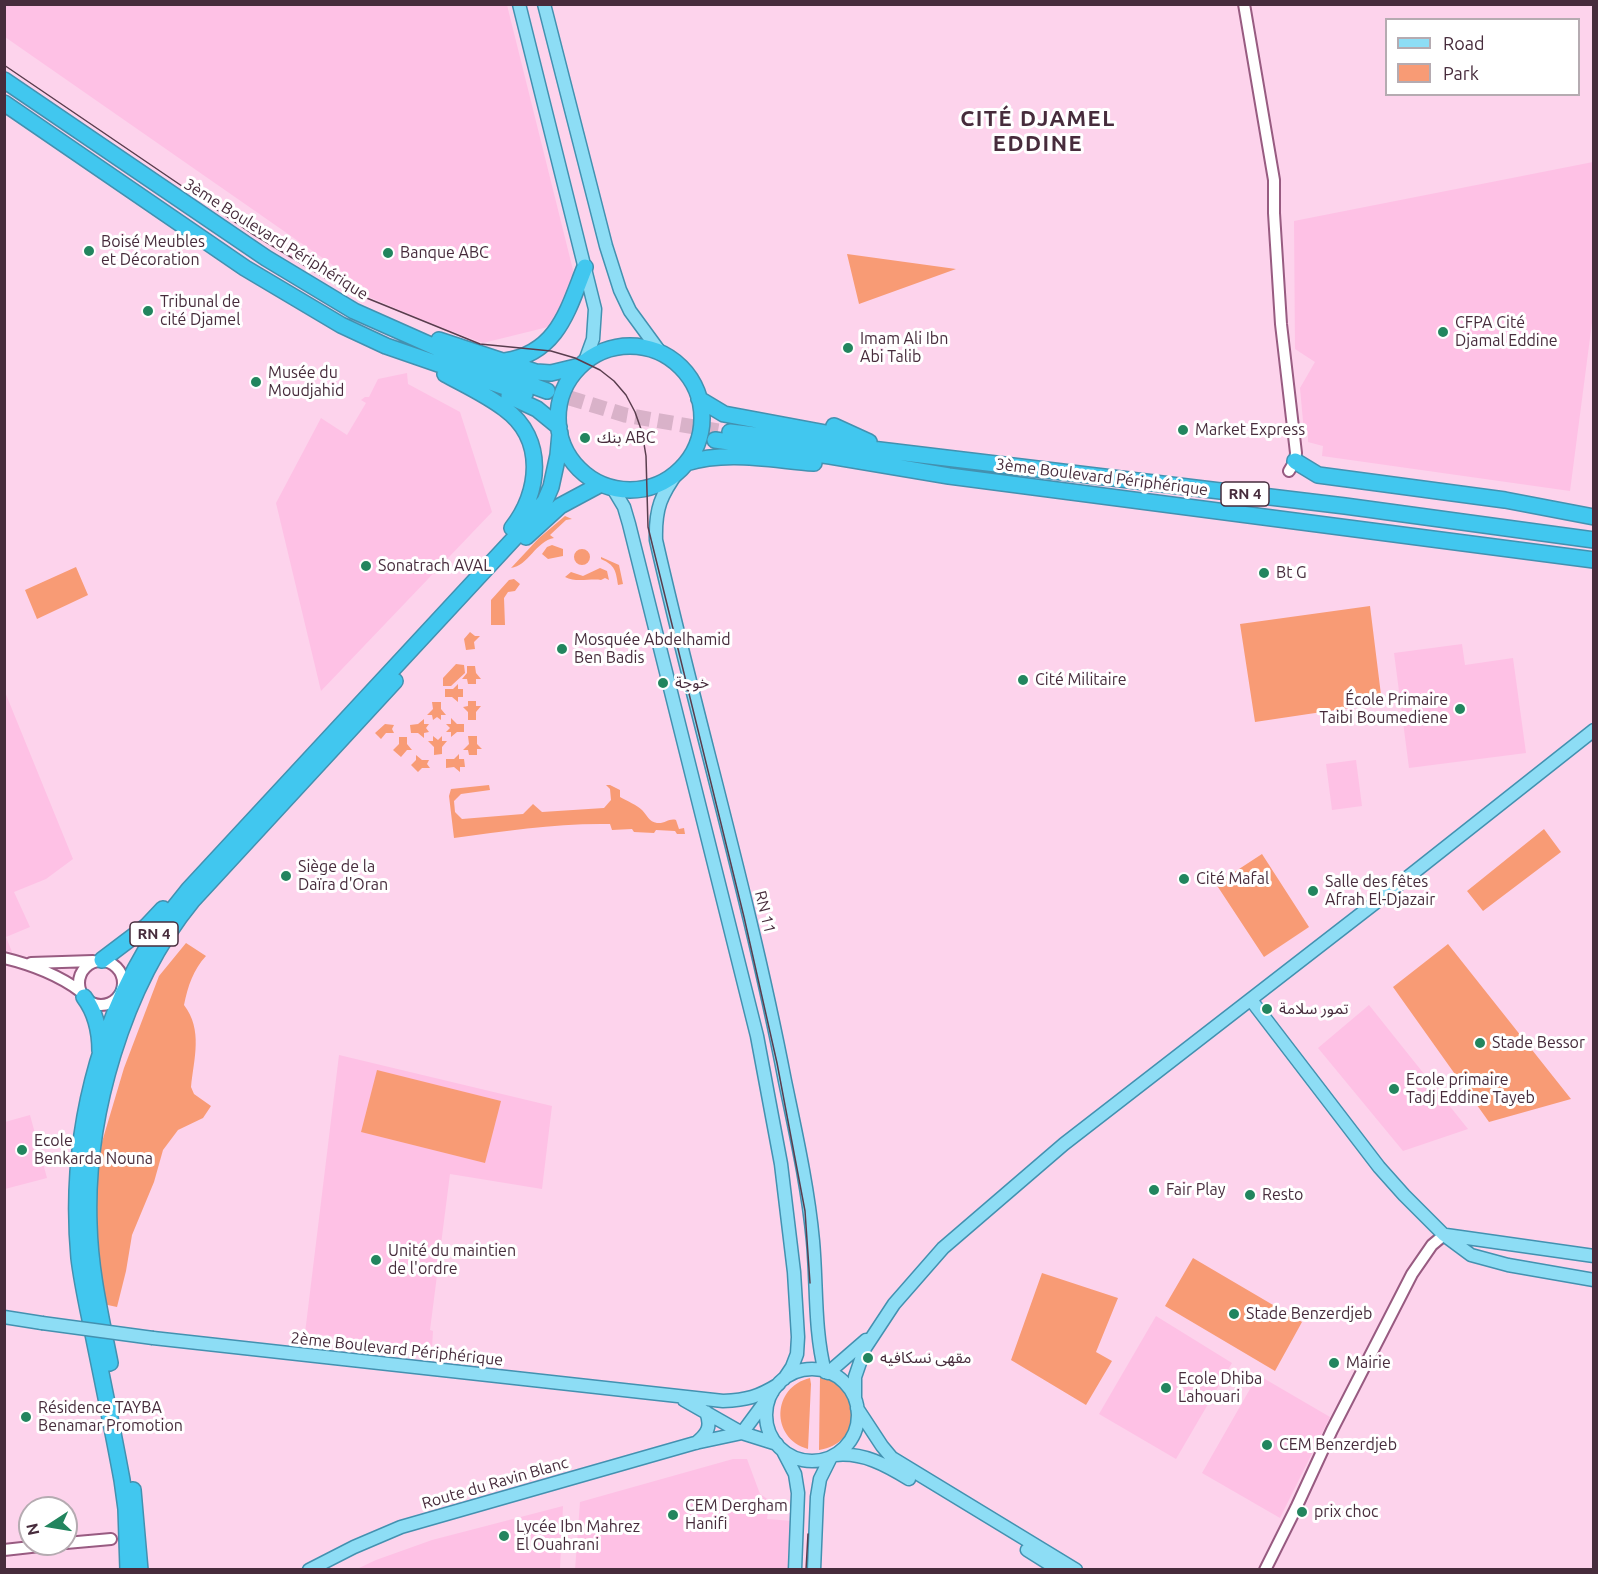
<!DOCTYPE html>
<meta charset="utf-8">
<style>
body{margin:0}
#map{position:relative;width:1598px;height:1574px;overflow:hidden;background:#fdd3ec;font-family:Ubuntu,sans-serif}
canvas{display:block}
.frame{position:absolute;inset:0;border:6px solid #472c3c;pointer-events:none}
.legend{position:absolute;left:1385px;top:18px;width:195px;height:78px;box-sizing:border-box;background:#fff;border:2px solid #b5abb1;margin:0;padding:8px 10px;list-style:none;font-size:18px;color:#472c3c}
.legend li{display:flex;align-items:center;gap:12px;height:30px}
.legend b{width:30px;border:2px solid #b5abb1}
.north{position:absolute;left:18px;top:1496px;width:60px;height:60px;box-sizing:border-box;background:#fff;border:2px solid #b5abb1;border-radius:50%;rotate:258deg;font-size:16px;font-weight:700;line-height:24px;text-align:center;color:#472c3c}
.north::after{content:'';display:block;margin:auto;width:21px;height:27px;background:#22855e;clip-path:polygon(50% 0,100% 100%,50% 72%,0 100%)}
</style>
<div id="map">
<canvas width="1598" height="1574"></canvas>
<div class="frame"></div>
<ul class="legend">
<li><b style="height:8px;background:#8dddf5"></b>Road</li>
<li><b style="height:16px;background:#f89b75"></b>Park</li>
</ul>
<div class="north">N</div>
</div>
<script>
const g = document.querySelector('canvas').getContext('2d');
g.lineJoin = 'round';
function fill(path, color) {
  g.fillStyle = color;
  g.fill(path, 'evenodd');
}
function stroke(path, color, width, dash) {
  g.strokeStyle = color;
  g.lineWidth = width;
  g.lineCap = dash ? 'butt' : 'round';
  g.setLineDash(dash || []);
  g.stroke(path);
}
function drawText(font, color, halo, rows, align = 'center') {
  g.font = font + ' Ubuntu,"Noto Sans Arabic",sans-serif';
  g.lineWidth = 6;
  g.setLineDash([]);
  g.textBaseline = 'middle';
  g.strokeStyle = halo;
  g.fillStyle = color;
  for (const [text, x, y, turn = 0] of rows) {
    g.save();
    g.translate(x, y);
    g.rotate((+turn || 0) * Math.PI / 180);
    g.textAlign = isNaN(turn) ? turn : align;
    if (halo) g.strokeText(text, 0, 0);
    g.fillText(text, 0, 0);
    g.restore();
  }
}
fill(new Path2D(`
 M4 5H507L576 282 556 325 483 343 427 322 339 284 347 275 5 37Z
 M1593 162V315L1570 491 1322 456 1323 446 1308 442V435L1304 432 1300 388 1315 362 1295 349 1294 221Z
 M407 373 408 384 460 412 492 512 321 691 276 503 321 418 347 435 366 403 361 400 365 397H369L378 379Z
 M1462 644 1465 665 1513 658 1526 753 1409 768 1394 653Z
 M5 692 73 859 46 879 14 892 30 927 6 937 12 952 4 950Z
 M1356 760 1362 806 1332 810 1326 764Z
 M1369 1005 1468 1129 1403 1151 1318 1048Z
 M339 1055 552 1106 542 1189 450 1174 430 1330 433 1331 432 1348 305 1333Z
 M30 1115 47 1178 5 1189V1122Z
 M1156 1316 1232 1363 1176 1459 1099 1414Z
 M1258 1375 1330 1417 1280 1518 1202 1473Z
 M733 1459H747L760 1494 772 1502 777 1509 776 1512H768L767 1519 793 1521 791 1569 575 1570 580 1502Z
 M563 1506 560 1569H357L376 1560 432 1540Z`), '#fec1e5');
fill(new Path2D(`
 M847 254 956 269 859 304Z
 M565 516 572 519 566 520 550 535 554 538C536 541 528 566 511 568L539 538Z
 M552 545 563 549V556L548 559 542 554 547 547Z
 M574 557a8 8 0 1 1 16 0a8 8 0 1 1-16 0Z
 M601 557 619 565 623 584 618 585C616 571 615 565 601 559Z
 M76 567 88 595 37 619 25 590Z
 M600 568 607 571 609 580 605 578 601 580C591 578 576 583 565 577L571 572 583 576Z
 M514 579 520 584 515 591 508 592 504 598 505 625H491V600L509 580Z
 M1370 606 1382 703 1255 722 1240 624Z
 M470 632 475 636H480L474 642 475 649 466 650 464 639Z
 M456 664 464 665 465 673 451 686H443V678Z
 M467 666H475L476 673 481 679H476V684H468L467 679H462L467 673Z
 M458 684V689H463V697H458V702L452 697H445V689H453Z
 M468 701H476V706H481L476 712V720H468V712L463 707 468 706Z
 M432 702H441V709L446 715H441V720L437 717 433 720 432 715H427L433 709Z
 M451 718 457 724H464V732H457L451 737V732H446L450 728 446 724H451Z
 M424 719V724H429L426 728 429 732 424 733V738L418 733H411L410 725 418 724Z
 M385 724 394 725 392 729 394 733H386L381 739 375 733Z
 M433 736 438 740 442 736V741H447L442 747V754L434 755V747L428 741H433Z
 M468 736H477V744L482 749H477V755H469L468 750H463L469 744Z
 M399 737H407V744L412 750H407L401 757 393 750 399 744Z
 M459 754V759H464L465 767H460V772L454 767 446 768V759H454Z
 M416 755 422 760H429L427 764 430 768H422L418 772 411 765 416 760Z
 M489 785 490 790 461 794 454 801 455 812 462 819 523 814 533 804 542 812 604 808 611 800 610 789 606 785H610L620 790V797C627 801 637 805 642 810 647 815 649 822 657 823 665 824 669 818 676 820L679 829 684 828 685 834H677L675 831 656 830 654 833 634 832 632 829 612 830 610 824C557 823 506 831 454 838L449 796 451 789Z
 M1544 829 1561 852 1483 911 1467 891Z
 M1262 854 1309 927 1264 957 1216 884Z
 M186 943 206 956C193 970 188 986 184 1005 203 1030 194 1058 191 1087L194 1094 211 1106 203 1118 178 1130 163 1150 154 1182 132 1235 126 1271 117 1307 103 1304 93 1200 102 1142 124 1068 159 976Z
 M1448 944 1571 1099 1489 1122 1393 987Z
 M377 1070 501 1101 485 1163 361 1132Z
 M1193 1258 1302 1322 1275 1371 1165 1306Z
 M1042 1273 1118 1298 1096 1352 1112 1361 1086 1405 1011 1360Z
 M820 1377C863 1387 863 1444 819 1450Z
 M810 1378 811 1384 808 1449C770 1438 772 1387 810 1378Z`), '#f89b75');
stroke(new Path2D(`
 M547 391 625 415 718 431`), '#d9b2c9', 15, [15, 8]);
const minor = new Path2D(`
 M1244 4 1274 180V213L1281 324 1296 453 1295 461 1289 471
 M4 958C33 965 57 974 80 991
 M79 983a22 22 0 1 1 44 0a22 22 0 1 1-44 0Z
 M31 963 93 961
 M66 1543 111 1539
 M4 1550 58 1544
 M1265 1570 1296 1508 1332 1430 1412 1274 1432 1245 1444 1235`);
const major = new Path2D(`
 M519 4 595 309 593 339 585 361
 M544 4 606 246 620 290 630 311 660 352
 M679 470C661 495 655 508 656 540 697 721 750 899 785 1081 796 1134 808 1187 813 1241 817 1284 814 1330 825 1372
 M612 487 624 507 629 524 757 1036 781 1164 794 1272 798 1337 797 1354 792 1367 784 1379
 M1251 1000 1379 1167 1404 1195 1444 1235 1471 1255 1508 1265 1594 1280
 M1446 1235 1594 1256
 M4 1317 42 1323
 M153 1338 723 1401C747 1400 758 1397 779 1384
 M766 1415a46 46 0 1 1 92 0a46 46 0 1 1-92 0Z
 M828 1373 866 1340
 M855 1399V1377L865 1348 894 1304 943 1248 1064 1144 1384 896 1594 730
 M684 1400 742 1433 777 1444
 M857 1408 882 1446 892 1458 1076 1570
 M696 1443C707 1434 712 1427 706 1412
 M783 1451 795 1474 798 1493 795 1570
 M835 1455C863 1452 886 1465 909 1479
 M1027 1550 1059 1570
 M309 1570 354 1547 401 1527 695 1443 742 1433 773 1391
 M814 1570 817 1497 820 1479 831 1457`);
const highway = new Path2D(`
 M4 80 266 258 354 311 471 363 547 391
 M4 103 245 268 341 325 386 346 525 394
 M439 340 536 372 551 373 580 366
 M558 418a72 72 0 1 1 144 0a72 72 0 1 1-144 0Z
 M505 361C558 353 568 309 585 267
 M445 374C465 385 487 395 505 409 546 439 540 493 512 528
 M509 396 537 409 559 427
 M699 399 724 414 842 436
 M834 426 869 442
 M730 432 1345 506 1594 540
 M715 440 830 456 949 476 1594 560
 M1295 461 1318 475 1505 500 1594 517
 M686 463C727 450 772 460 814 463
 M526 537 560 506 601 484
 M102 960 147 926 163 909
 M84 997C96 1013 100 1031 100 1051
 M110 1363C101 1317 90 1271 89 1224 85 1117 123 985 192 901L395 681
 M133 1490 140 1570
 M128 1570 126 1509 122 1480C113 1431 103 1383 93 1334 88 1309 82 1283 79 1258 67 1128 104 990 189 889L520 532 545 501 551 487 558 455 560 433`);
stroke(minor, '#985b81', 14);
stroke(major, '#4391b0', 15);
stroke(highway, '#4391b0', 18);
stroke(minor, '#fff', 10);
stroke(major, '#8dddf5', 12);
stroke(highway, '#41c7ef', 15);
stroke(new Path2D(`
 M4 65 251 233 342 288 480 344 551 351 575 358 600 370 614 381 626 395 635 412 642 432 646 456 648 527 744 917 777 1063 805 1211 810 1283
 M806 1570 808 1534`), '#5a3d4e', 1.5);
const majorBridge = new Path2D(`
 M42 1323 153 1338`);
stroke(majorBridge, '#4391b0', 15, []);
stroke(majorBridge, '#8dddf5', 12);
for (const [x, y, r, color] of [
 [89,251,6,"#22855e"],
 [388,253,6,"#22855e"],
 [148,311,6,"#22855e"],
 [1443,332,6,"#22855e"],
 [848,348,6,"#22855e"],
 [256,382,6,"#22855e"],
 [1183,430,6,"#22855e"],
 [585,438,6,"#22855e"],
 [366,566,6,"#22855e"],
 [1264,573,6,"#22855e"],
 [562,649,6,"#22855e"],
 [1023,680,6,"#22855e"],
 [663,683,6,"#22855e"],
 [1460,709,6,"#22855e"],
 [286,876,6,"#22855e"],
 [1184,879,6,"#22855e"],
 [1313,891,6,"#22855e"],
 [1267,1009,6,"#22855e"],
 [1480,1043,6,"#22855e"],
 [1394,1089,6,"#22855e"],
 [22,1150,6,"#22855e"],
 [1154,1190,6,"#22855e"],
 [1250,1195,6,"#22855e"],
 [376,1260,6,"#22855e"],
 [1234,1314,6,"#22855e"],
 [868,1358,6,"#22855e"],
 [1334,1363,6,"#22855e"],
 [1166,1388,6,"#22855e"],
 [26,1417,6,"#22855e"],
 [1267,1445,6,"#22855e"],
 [1302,1512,6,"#22855e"],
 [673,1515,6,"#22855e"],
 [504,1536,6,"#22855e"]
]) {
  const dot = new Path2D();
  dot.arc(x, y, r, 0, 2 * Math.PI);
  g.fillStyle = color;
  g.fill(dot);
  stroke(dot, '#fff', 2);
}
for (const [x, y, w] of [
 [1245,494,48],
 [154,934,48]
]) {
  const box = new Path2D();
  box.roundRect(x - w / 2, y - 12, w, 24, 4.5);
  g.fillStyle = '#fff';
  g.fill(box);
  stroke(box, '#472c3c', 1.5);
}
drawText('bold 15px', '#472c3c', null, [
 ["RN 4",1245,494],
 ["RN 4",154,934]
]);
drawText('16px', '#472c3c', '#fff', [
 ["3ème Boulevard Périphérique",276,239,32],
 ["3ème Boulevard Périphérique",1102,477,7],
 ["RN 11",765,912,76],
 ["2ème Boulevard Périphérique",397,1349,6],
 ["Route du Ravin Blanc",495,1483,-16]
]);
drawText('16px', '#472c3c', '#fff', [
 ["Boisé Meubles",101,242],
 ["et Décoration",101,260],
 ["Banque ABC",400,253],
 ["Tribunal de",160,302],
 ["cité Djamel",160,320],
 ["CFPA Cité",1455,323],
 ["Djamal Eddine",1455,341],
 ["Imam Ali Ibn",860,339],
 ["Abi Talib",860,357],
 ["Musée du",268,373],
 ["Moudjahid",268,391],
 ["Market Express",1195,430],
 ["بنك ABC",597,438],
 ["Sonatrach AVAL",378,566],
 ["Bt G",1276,573],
 ["Mosquée Abdelhamid",574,640],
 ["Ben Badis",574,658],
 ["Cité Militaire",1035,680],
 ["خوجة",675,683],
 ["École Primaire",1448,700,"right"],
 ["Taibi Boumediene",1448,718,"right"],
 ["Siège de la",298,867],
 ["Daïra d'Oran",298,885],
 ["Cité Mafal",1196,879],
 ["Salle des fêtes",1325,882],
 ["Afrah El-Djazair",1325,900],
 ["تمور سلامة",1279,1009],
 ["Stade Bessor",1492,1043],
 ["Ecole primaire",1406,1080],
 ["Tadj Eddine Tayeb",1406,1098],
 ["Ecole",34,1141],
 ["Benkarda Nouna",34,1159],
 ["Fair Play",1166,1190],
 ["Resto",1262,1195],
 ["Unité du maintien",388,1251],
 ["de l'ordre",388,1269],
 ["Stade Benzerdjeb",1246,1314],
 ["مقهى نسكافيه",880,1358],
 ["Mairie",1346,1363],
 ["Ecole Dhiba",1178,1379],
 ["Lahouari",1178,1397],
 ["Résidence TAYBA",38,1408],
 ["Benamar Promotion",38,1426],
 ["CEM Benzerdjeb",1279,1445],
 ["CEM Dergham",685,1506],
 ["Hanifi",685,1524],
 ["prix choc",1314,1512],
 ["Lycée Ibn Mahrez",516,1527],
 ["El Ouahrani",516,1545]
], 'left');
g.letterSpacing = '1.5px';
drawText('bold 22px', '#472c3c', '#fff', [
 ["CITÉ DJAMEL",1038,119],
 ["EDDINE",1038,144]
]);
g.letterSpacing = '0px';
</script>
